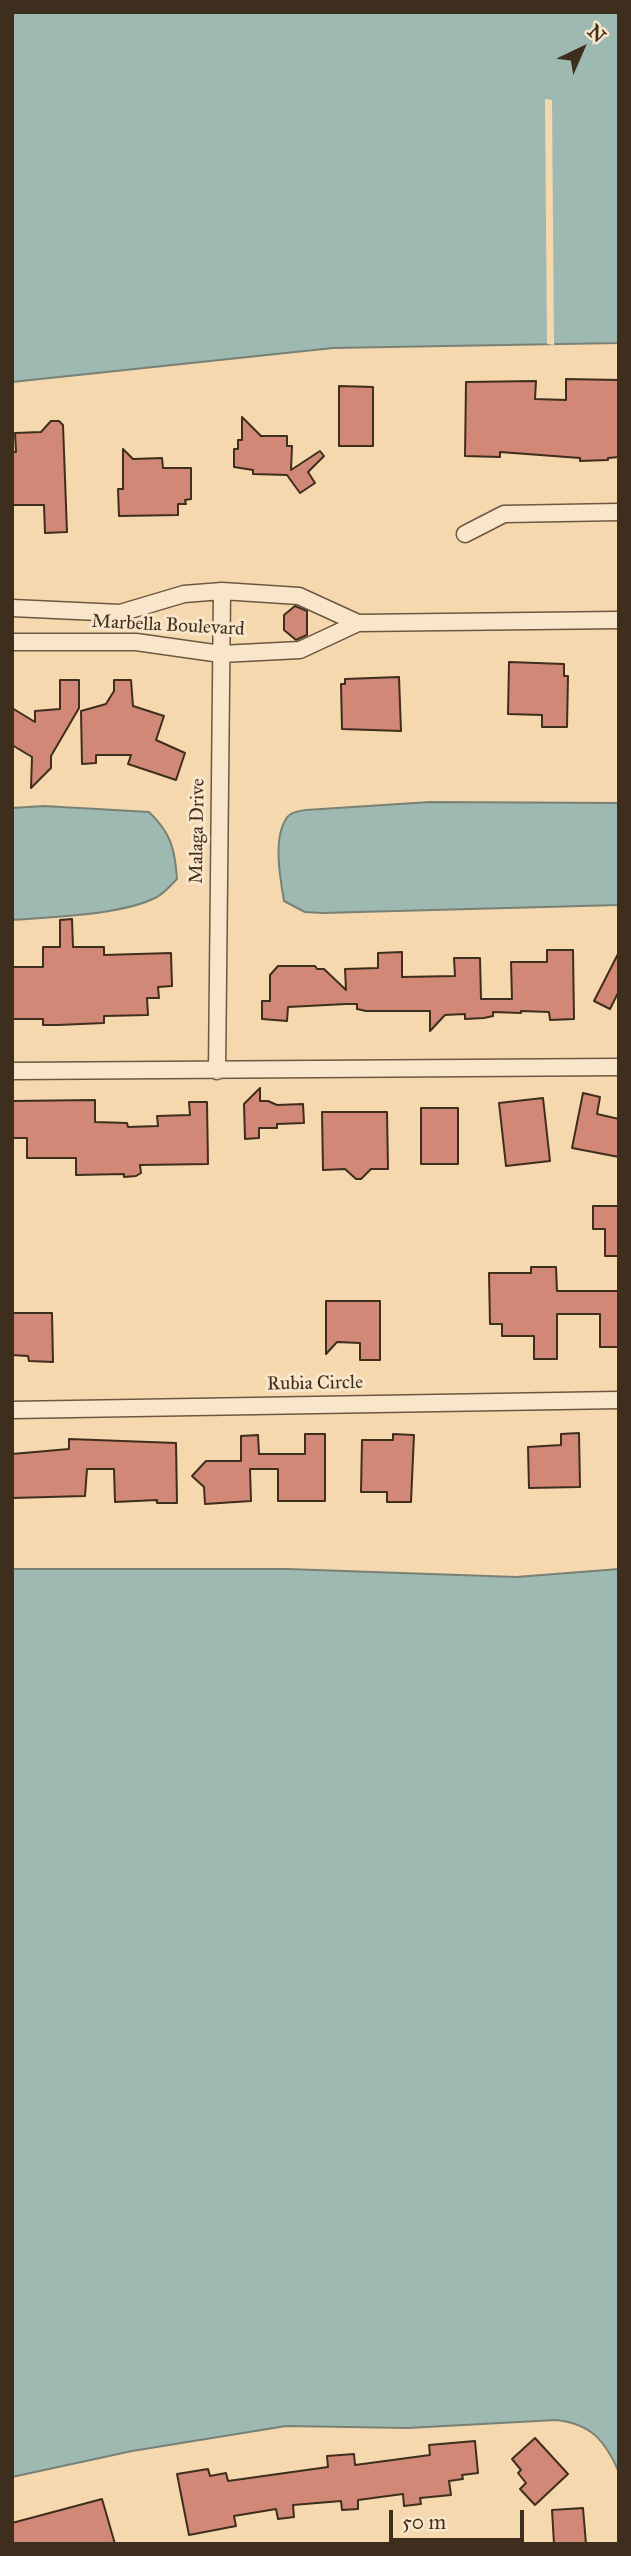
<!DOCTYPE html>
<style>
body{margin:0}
#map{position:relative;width:631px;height:2556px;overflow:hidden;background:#f6d8ae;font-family:"IM FELL Great Primer",serif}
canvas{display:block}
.frame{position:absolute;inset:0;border:14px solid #3e2e1d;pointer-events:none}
.north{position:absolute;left:547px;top:14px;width:70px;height:70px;-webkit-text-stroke:5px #f9e6ca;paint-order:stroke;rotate:44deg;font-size:19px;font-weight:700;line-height:28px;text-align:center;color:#3e2e1d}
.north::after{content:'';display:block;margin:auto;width:24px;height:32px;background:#3e2e1d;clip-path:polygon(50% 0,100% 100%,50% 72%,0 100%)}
.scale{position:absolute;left:389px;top:2510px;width:135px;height:32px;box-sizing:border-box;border:4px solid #3e2e1d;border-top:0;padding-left:9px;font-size:21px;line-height:24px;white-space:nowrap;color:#3e2e1d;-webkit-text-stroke:5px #f9e6ca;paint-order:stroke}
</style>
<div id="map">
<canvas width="631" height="2556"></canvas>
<div class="frame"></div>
<div class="north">N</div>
<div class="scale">50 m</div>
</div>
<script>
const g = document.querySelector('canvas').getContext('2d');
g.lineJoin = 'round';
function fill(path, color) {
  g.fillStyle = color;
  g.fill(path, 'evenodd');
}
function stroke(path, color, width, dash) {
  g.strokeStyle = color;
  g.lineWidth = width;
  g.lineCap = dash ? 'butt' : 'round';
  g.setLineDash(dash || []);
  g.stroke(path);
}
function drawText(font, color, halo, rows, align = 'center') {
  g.font = font + ' "IM FELL Great Primer",serif';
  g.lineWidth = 6;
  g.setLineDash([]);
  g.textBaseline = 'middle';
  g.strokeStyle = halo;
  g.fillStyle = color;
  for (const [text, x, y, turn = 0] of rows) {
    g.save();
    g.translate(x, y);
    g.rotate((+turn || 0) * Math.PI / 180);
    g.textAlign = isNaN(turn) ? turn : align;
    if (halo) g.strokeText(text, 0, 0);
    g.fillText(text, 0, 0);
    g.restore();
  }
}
const water = new Path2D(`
 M12 12H619V343L333 348 12 382Z
 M430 802 619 803V905L322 913 305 912 284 901C280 878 273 839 286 819 290 812 299 811 306 810Z
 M44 806 149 812C171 833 175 849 177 879 171 885 164 893 157 897 123 915 52 917 12 920V808Z
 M12 1569H287L516 1577 619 1569V2472C605 2441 592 2424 556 2420L408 2428 286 2426 132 2451 12 2477Z`);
fill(water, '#9eb9b1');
stroke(water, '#788176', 2);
fill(new Path2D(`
 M545 99 552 100 554 345 547 344Z`), '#f6d8ae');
const building = new Path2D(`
 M566 379 619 380V457L608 458V460L580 461V458L500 452V457L465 456 466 382 536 381 535 399 566 400Z
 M339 386 373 387V446H339Z
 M242 417 261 436H287V446H292L291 470 320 451 324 456 308 472 315 483 300 493 287 475 253 474V470L234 467V449H238V440H242Z
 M51 421H59L63 425 67 532 45 533 44 505H12V452H16L15 433 41 432Z
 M123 449 133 459 162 458 163 468H191V499L185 500 186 504H178V515L119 516 118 489H123Z
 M295 606 307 611V635L296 640 284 630V615Z
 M509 662 564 664V676H568L567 727H542V715L508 714Z
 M399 677 401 731 342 729 341 684H345V679Z
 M60 680H79V708L51 756V768L31 788 32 757 12 745V708L35 722V711L60 709Z
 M114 680H131L133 706 164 716 156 740 185 753 176 780 128 764 131 755H96V763L82 764 81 711 106 704 114 691Z
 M72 919 73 947H104V955L171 953 172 986 158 987 159 998H147L148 1015 104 1016V1023L58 1025H43V1019H12V967H43V947H60V920Z
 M547 950H573L574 1019 550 1020 549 1012 521 1011V1013L493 1012V1016L484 1018 465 1019V1014L445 1015 430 1031V1011H366L357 1009V1004H346L288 1007 287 1021 262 1019V1001H270V975L278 966H315L317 969H324L346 990 345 969 378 968V953L402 952V977L455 976 454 958H480L481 999H512L511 962H547Z
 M619 952V991L610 1009 594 1001Z
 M260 1088V1101H268L277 1105 303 1104 304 1123 277 1124V1128H259V1138L245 1139 244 1104Z
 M583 1093 600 1097 597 1114 619 1119V1157L572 1148Z
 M543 1098 550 1161 506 1166 499 1103Z
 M95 1100V1122L127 1123 128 1127 158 1126 157 1116 190 1115 189 1102H207L208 1164 140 1165 141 1173 136 1176 124 1177V1174L76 1175V1158H27V1138H12V1101Z
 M421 1108H458V1164H421Z
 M322 1112H387L388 1169H371L361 1179H356L345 1169 323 1170Z
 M593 1206H619V1256H605V1229H593Z
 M531 1267H556L557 1291H619V1347H600V1314H557V1359H534V1336H502V1324H490L489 1273H531Z
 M326 1301H380V1360H360V1343L337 1342 326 1354Z
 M12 1313H52L53 1362 29 1361 28 1356 12 1355Z
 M579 1433 580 1487 529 1488 528 1447 561 1445V1434Z
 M305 1434H325V1501H278V1469H250L251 1501 205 1504 204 1487 192 1476 206 1461H241V1436L258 1435 259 1454H305Z
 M393 1434 414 1435 411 1502H387V1492H361L362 1440H393Z
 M69 1439 176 1443 177 1503H157V1500L115 1502 114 1469H87L85 1496 12 1498V1454L69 1449Z
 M535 2438 568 2474 535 2505 520 2489 526 2483 518 2473 521 2470 512 2459Z
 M475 2441 478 2473 462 2475 463 2479 449 2481 451 2495 420 2498 421 2504 404 2506 403 2494 358 2500V2509L342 2510 341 2501 293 2505 294 2517 278 2519 276 2509 234 2516 236 2526 189 2535 177 2474 208 2469 210 2476 226 2473 228 2481 328 2467 327 2456 354 2454 355 2465 430 2455 429 2445Z
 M102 2499 115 2544H12V2523Z
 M583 2508 586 2544H554L552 2510Z`);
fill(building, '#d18877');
stroke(building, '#3e2e1d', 2);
const street = new Path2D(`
 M465 534 504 514 619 512
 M12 608 120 613 184 594 222 591 299 596 358 623
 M12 642H136L221 654 300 650 358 623 619 620
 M12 1071 619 1067
 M217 1071 222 591
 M12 1410 619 1400`);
stroke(street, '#6c5841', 19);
stroke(street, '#f9e6ca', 16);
drawText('19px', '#3e2e1d', '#f9e6ca', [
 ["Marbella Boulevard",168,626,3],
 ["Malaga Drive",198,831,-89],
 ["Rubia Circle",315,1384,-1]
]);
</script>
